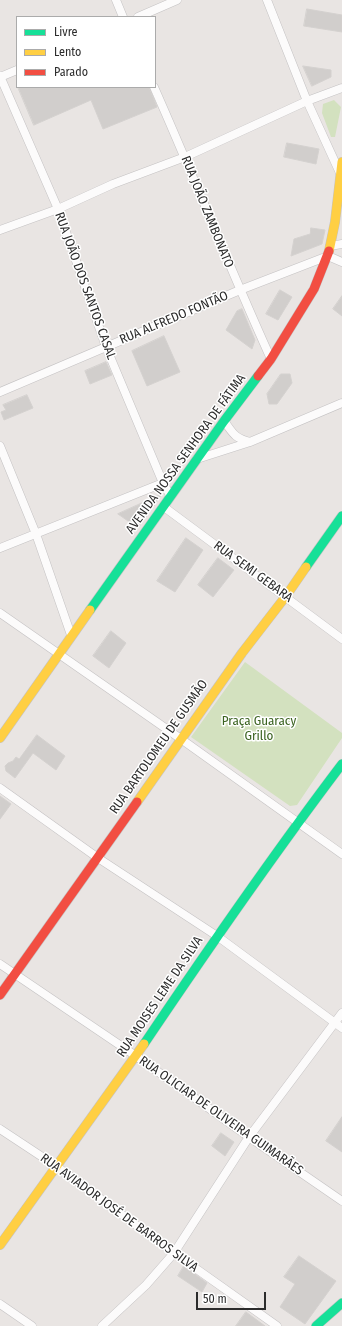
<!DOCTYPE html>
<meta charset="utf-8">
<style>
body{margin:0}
#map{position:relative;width:342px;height:1326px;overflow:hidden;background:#e9e5e3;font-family:"Fira Sans Condensed",sans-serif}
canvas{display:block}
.legend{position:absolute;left:16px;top:16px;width:140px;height:72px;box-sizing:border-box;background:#fff;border:1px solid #ababab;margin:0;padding:5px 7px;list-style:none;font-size:12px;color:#2c2c2c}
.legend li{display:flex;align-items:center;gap:8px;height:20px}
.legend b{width:20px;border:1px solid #ababab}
.scale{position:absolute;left:196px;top:1292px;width:70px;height:18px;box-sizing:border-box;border:2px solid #2c2c2c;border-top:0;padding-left:5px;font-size:12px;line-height:14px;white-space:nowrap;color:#2c2c2c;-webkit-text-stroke:3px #fff;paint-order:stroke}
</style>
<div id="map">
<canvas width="342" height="1326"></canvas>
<ul class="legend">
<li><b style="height:5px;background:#16e098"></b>Livre</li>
<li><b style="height:5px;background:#ffcf43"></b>Lento</li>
<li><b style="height:5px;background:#f24e42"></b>Parado</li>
</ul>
<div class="scale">50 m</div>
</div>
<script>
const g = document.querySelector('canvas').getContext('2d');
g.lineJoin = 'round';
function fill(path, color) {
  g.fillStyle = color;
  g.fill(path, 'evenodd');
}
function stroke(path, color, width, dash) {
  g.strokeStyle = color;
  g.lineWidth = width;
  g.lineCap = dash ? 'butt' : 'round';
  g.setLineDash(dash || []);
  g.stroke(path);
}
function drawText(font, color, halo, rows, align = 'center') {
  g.font = font + ' "Fira Sans Condensed",sans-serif';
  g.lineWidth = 3;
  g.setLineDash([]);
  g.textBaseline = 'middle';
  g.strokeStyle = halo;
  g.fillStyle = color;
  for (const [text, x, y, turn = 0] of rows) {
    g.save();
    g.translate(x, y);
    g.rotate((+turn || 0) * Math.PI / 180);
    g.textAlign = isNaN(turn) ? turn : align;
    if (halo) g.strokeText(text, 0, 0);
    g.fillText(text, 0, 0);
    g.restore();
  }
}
fill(new Path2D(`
 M334 100 341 107 335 137H331L322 113 323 104Z
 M245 662 342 733V738L297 805 290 806 191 737Z`), '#d3e1bf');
const building = new Path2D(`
 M307 9 342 15V32L304 26Z
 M303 66 331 70V77L312 86Z
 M18 87H149L157 107 103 129 91 100 34 125Z
 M287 143 319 149 316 164 284 157Z
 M311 228 325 230 322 244 291 256 294 239 310 234Z
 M280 290 292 297 278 320 266 314Z
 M342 296V316L333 309Z
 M242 309 255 340 252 349 226 330 237 311Z
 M164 336 180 372 147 386 132 351Z
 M106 362 112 375 90 384 85 371Z
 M281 374H290L292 383 277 404H269L267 394Z
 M27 395 33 408 4 420 1 412 6 410 3 405Z
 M162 494 138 528 118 514Z
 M186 538 203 550 175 592 157 581Z
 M218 558 234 570 213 597 198 585Z
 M111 631 126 643 109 668 93 656Z
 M37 735 65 756 56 770 33 753 15 778 6 771 5 766 8 763 13 761 16 757 19 759Z
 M0 796 11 804 0 819Z
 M342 1117V1152L326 1141Z
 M221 1133 234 1142 225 1156 212 1146Z
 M299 1256 336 1281 305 1324 280 1307 295 1284 284 1277Z
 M184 1266 207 1283 202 1292 178 1276Z
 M246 1312 265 1326H236Z`);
fill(building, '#d1cecc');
stroke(building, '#d4d1cf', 1);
const street = new Path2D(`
 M116 0 123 17
 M267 0 307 101 340 173
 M138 17 177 0
 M0 76 58 209 106 347 163 483 170 495
 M0 77 17 70
 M154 87C194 177 230 269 271 359
 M0 230 58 209 113 184 185 157 307 101 342 88
 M330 246 342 244
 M0 392 240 290 328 256 342 262
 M250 442 342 403
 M0 446 36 534 71 635
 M197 459 250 442C234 438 233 433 224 421
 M164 507 342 639
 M0 548 163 483
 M0 613 181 739 342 854
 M0 788 98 858 217 936 342 1028
 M0 964 136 1056 249 1137 342 1201
 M0 1129 56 1166 174 1253 277 1326
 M0 1304 32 1326
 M102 1326 146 1285 174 1253 249 1137 342 1013`);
const fast = new Path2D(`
 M306 567 342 516
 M90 610 224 421 258 376
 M144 1044C208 949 273 855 342 764
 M316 1326 342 1303`);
const slow = new Path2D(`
 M329 251 335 222 342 162
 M0 738 90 610
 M137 802 242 653 286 596 306 567
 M0 1245 144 1044`);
const jam = new Path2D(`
 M258 376 271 359 314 289 329 251
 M0 995 137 802`);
stroke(street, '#c4c2c3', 9);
stroke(fast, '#c4c2c3', 10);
stroke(slow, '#c4c2c3', 10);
stroke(jam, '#c4c2c3', 10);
stroke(street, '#fcfbfb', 8);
stroke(fast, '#16e098', 9);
stroke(slow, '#ffcf43', 9);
stroke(jam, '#f24e42', 9);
drawText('13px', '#2c2c2c', '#fff', [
 ["RUA JOÃO ZAMBONATO",207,212,68],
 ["RUA JOÃO DOS SANTOS CASAL",85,286,70],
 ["RUA ALFREDO FONTÃO",174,318,-23],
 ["AVENIDA NOSSA SENHORA DE FÁTIMA",186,454,-54],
 ["RUA SEMI GEBARA",253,572,36],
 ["RUA BARTOLOMEU DE GUSMÃO",159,747,-55],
 ["RUA MOISES LEME DA SILVA",160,997,-56],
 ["RUA OLICIAR DE OLIVEIRA GUIMARÃES",221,1116,35],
 ["RUA AVIADOR JOSÉ DE BARROS SILVA",119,1213,36]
]);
drawText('13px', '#3b6321', '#fff', [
 ["Praça Guaracy",259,721],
 ["Grillo",259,736]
]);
</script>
